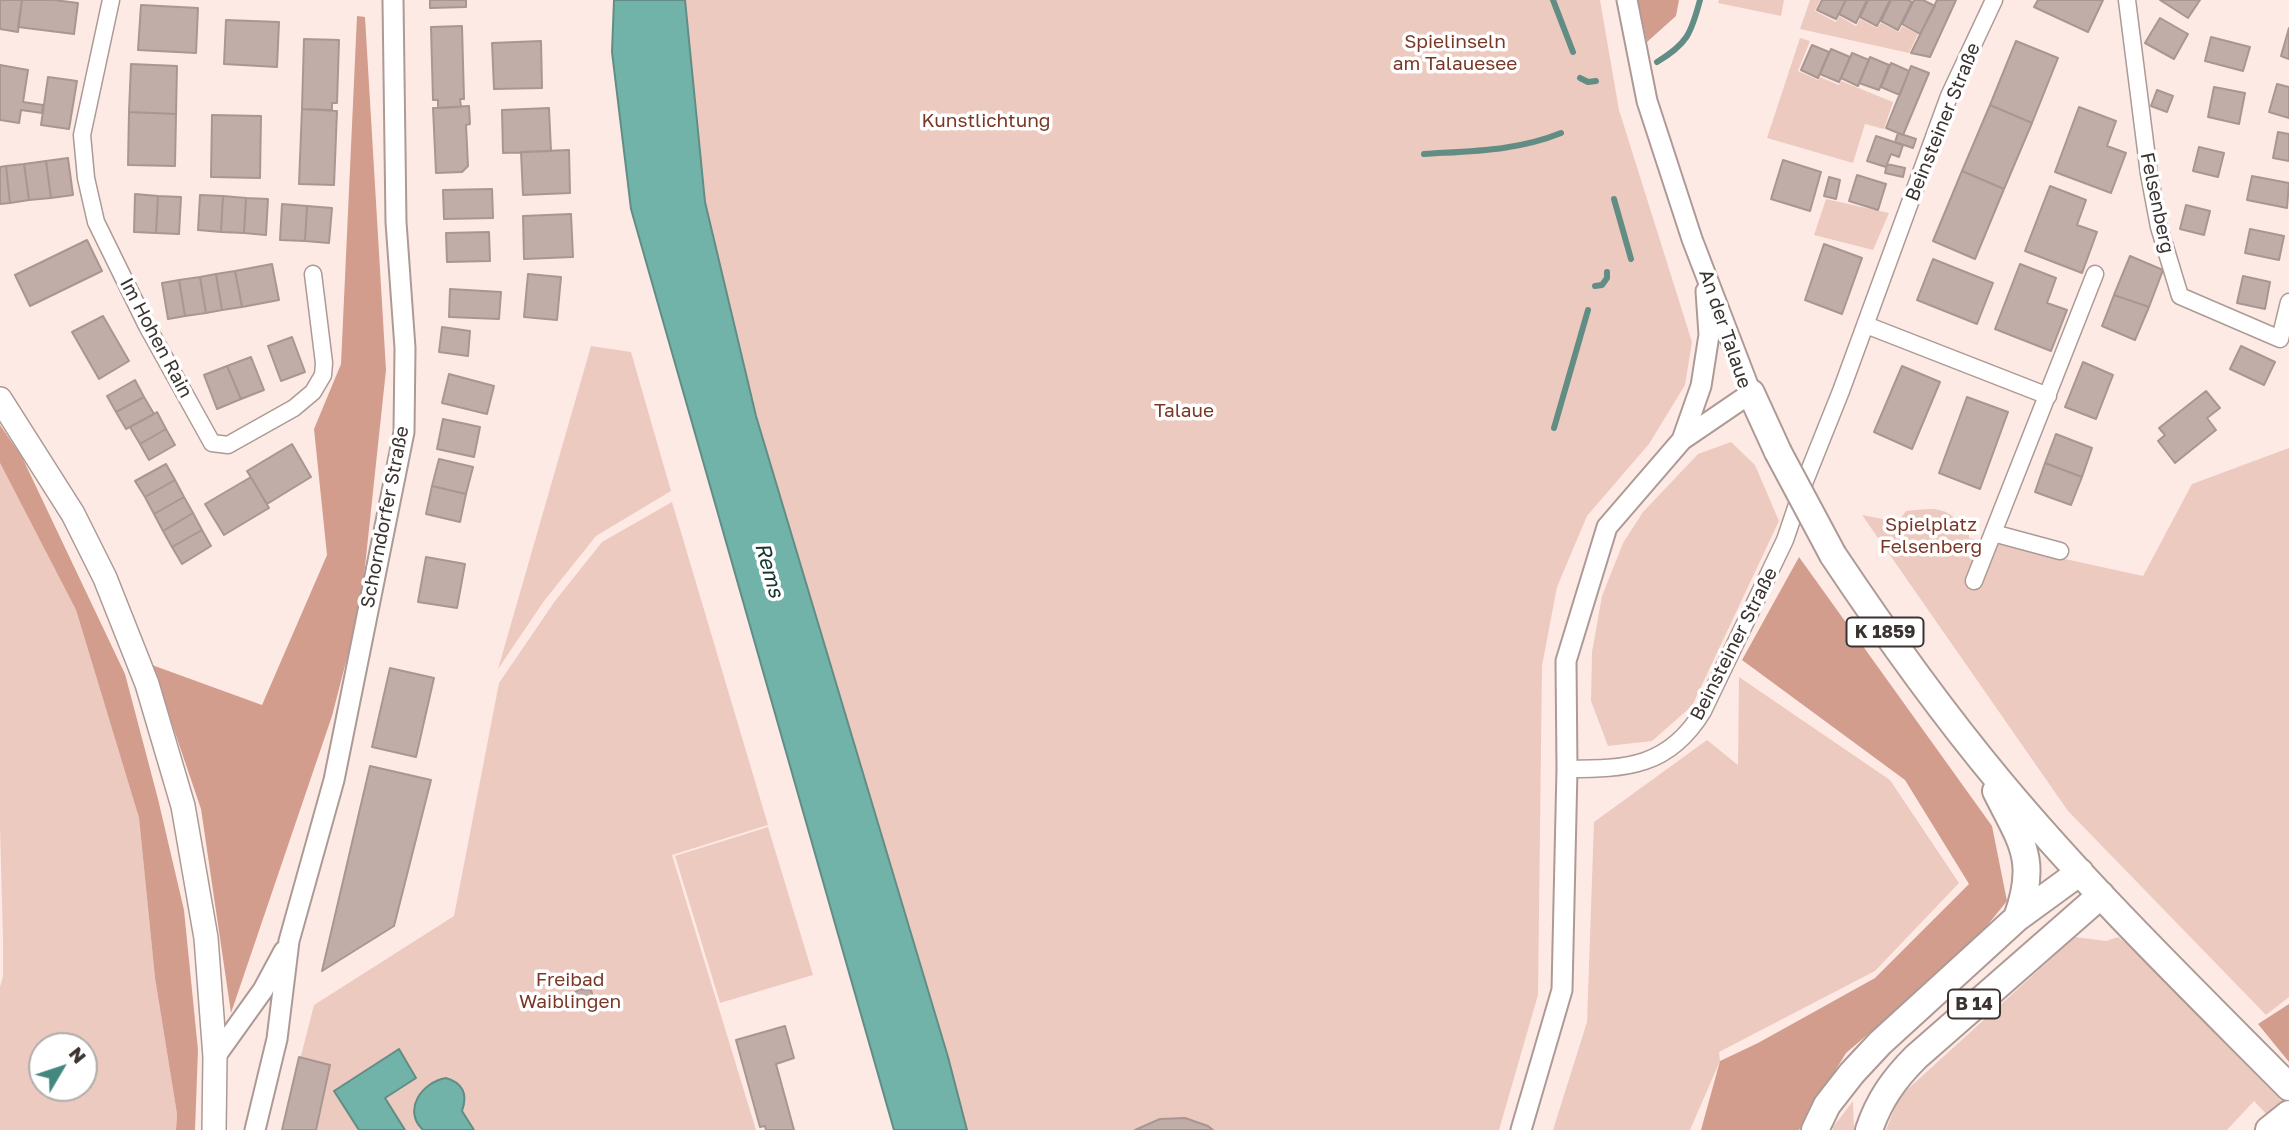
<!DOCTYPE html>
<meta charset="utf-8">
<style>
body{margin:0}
#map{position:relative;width:2289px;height:1130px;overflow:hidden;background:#feeae5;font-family:"Golos Text",sans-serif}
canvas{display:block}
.north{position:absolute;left:28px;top:1032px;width:70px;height:70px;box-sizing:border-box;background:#fff;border:2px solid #b0adac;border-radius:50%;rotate:51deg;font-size:19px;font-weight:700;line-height:28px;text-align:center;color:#3a3330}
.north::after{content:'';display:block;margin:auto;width:24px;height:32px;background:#43887e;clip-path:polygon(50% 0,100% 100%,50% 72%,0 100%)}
</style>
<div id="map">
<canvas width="2289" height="1130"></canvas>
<div class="north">N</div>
</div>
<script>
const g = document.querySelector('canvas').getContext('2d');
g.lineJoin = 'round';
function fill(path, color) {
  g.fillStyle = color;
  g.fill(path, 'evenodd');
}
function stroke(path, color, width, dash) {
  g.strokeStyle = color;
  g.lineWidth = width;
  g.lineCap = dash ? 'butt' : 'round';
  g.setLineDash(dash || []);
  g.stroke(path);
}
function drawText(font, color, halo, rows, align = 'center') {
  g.font = font + ' "Golos Text",sans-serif';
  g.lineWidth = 7;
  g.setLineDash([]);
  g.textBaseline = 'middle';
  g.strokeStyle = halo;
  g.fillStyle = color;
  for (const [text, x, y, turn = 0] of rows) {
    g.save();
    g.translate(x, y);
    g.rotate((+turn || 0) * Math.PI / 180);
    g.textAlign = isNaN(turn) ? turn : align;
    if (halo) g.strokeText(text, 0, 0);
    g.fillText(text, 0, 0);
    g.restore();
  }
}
fill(new Path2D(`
 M685 0H1600L1619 110 1692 342 1685 385 1649 444 1587 516 1557 587 1542 666 1538 995 1499 1130H1213L1208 1126 1185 1118 1160 1119 1135 1130H967L948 1057 756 416 705 202Z
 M1719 0H1784L1781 16 1718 3Z
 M1810 0H1820L1815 11 1836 22 1839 16 1856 26 1860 19 1877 28 1881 23 1899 32 1902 26 1918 34 1909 53 1800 29Z
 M1800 38 1810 41 1798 71 1818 80 1820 77 1839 85 1841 81 1893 102 1884 129 1865 124 1853 163 1767 138Z
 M1826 199 1889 213 1873 250 1814 235Z
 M591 346 631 352 671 491 596 536 544 601 498 669Z
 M1731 442 1755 465 1779 521 1692 706 1652 741 1608 746 1591 701 1592 652 1602 596 1623 543 1643 512 1698 454Z
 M2289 448V997L2266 1015 2068 811 1862 515 1898 522 1906 511C1940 507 1948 506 1969 535V538L2143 576 2192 484Z
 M0 463 76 610 139 818 155 978 177 1114 176 1130H0V987L3 976V940L0 828ZM42 1046H84V1088H42Z
 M672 502 768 825 672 855 756 1130H282L314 1005 454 916 499 683 555 601 602 542Z
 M1739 677 1890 780 1959 883 1875 971 1719 1052 1720 1061 1690 1130H1553L1587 1022 1594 822 1707 740 1738 765Z
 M768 827 813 975 720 1003 675 856Z
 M2075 937 2106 941 2118 937 2135 950 2289 1109 2281 1130 2254 1101 2227 1130H1886L1899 1097Z
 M1853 1101 1854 1130H1833V1127Z`), '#edcac0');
fill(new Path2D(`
 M1638 0H1679L1676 16 1647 42Z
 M357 16 365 17 386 370 361 604 332 716 231 1013 201 809 152 665 262 705 327 555 314 429 341 364Z
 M0 425 22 457 125 674 158 799 184 910 198 1050 195 1130H176L177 1114 155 978 139 818 76 610 0 463Z
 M1799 557 1992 826 2007 901 1969 948 1846 1053 1799 1130H1701L1720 1061 1758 1043 1875 978 1969 884 1905 780 1742 660Z
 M2289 1004V1062L2258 1024Z`), '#d39d8e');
const water = new Path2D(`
 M614 0H685L705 202 756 416 948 1057 967 1130H894L631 209 612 52Z
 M399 1049 416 1078 385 1098 405 1130H359L334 1091Z
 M446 1078C463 1083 468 1094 462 1111L474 1130H423C402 1110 422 1082 446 1078Z`);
fill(water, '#72b3a9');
stroke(water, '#618d85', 2);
stroke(new Path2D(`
 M1553 0 1573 52
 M1657 62C1687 44 1691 34 1700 0
 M1580 78 1588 82 1596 81
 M1424 154C1471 151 1517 151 1561 133
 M1614 199 1631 259
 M1595 286 1602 285 1607 278V272
 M1554 428 1588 310`), '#618d85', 6);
const building = new Path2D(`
 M0 0H22L18 32 0 29Z
 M22 0H54L78 3 74 34 18 27Z
 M430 0H466V7L430 8Z
 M1822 0H1846L1836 19 1817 10Z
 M1846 0H1867L1856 23 1839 14Z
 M1868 0H1890L1877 26 1860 17Z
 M1891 0H1908L1912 2 1898 30 1881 21Z
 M1914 0H1923L1935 6 1920 34 1902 24Z
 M1937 0H1956L1930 57 1911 53Z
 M2038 0H2103L2088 32 2034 7Z
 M2160 0H2200L2188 18Z
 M141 5 198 8 196 53 138 50Z
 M2160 18 2188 34 2174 59 2145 43Z
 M226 20 279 22 277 67 224 64Z
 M462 26 464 99H460L461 107 438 108V100H433L431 27Z
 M2289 28V59L2281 56Z
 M2211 37 2250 47 2243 71 2205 61Z
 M304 39 339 40 337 103H332V110L302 109Z
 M541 41 542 88 494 89 492 43Z
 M2016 41 2058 58 2032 123 1990 105Z
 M1812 45 1829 52 1818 78 1801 70Z
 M1831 49 1850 57 1839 82 1820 74Z
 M1852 53 1869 60 1858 86 1841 78Z
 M1870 57 1889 65 1879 90 1859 83Z
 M1891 63 1909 71 1900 95 1881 87Z
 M131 64 177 66 176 114 129 112Z
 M0 65 28 70 23 102 43 105 42 113 21 110 19 123 0 120Z
 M1911 66 1929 73 1903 135 1886 128Z
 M48 77 77 81 69 129 41 125Z
 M2277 84 2289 87V118L2269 112Z
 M2214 87 2245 93 2239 124 2208 117Z
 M2157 90 2173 96 2167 112 2151 106Z
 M1990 105 2032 123 2004 189 1962 171Z
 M469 106 470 124 466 125 468 166 462 172 436 173 433 108Z
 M2079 107 2116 121 2107 146 2126 153 2111 193 2055 172Z
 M549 108 551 151 503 153 502 110Z
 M302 109 337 111 334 185 299 184Z
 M129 112 176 114 175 166 128 165Z
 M212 115 261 116 260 178 211 177Z
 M2278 132 2289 134V161L2273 158Z
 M1898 133 1916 139 1913 148 1895 142Z
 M1876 136 1903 145 1899 157 1891 154 1886 167 1867 161Z
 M2199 147 2224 153 2218 177 2193 171Z
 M569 150 570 193 523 195 521 152Z
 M68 158 73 195 51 198 46 161Z
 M1783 160 1821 172 1810 211 1771 199Z
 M46 161 51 198 29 200 24 164Z
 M24 164 29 200 10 203 6 166Z
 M1887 164 1905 168 1903 177 1885 173Z
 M6 166 10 203 0 204V167Z
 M1962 171 2004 189 1975 259 1933 241Z
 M1857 175 1886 184 1878 210 1849 201Z
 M2252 176 2289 183 2287 208 2247 200Z
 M1829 177 1840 180 1836 199 1824 196Z
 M2050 186 2086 200 2077 225 2097 232 2082 273 2025 251Z
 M492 189 493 218 444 219 443 190Z
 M135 194 158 196 156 233 134 232Z
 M200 195 223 196 221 232 198 230Z
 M158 196 181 197 179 234 156 233Z
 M223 196 246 198 244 233 221 232Z
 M246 198 268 199 266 235 244 233Z
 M282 204 307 206 305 241 280 240Z
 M2186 205 2210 211 2204 235 2180 229Z
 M307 206 332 208 329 243 305 241Z
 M571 214 573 257 524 259 523 216Z
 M2250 229 2284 236 2279 260 2245 253Z
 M489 232 490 261 447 262 446 233Z
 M87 240 102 271 30 306 15 275Z
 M1824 244 1862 258 1842 314 1805 300Z
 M2130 256 2163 270 2149 307 2114 295Z
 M1933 259 1993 283 1977 324 1917 300Z
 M272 264 279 300 242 307 235 271Z
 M2020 264 2056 278 2047 303 2067 310 2051 351 1995 329Z
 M235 271 242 307 222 310 216 274Z
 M216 274 222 310 206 313 200 277Z
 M528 274 561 277 557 320 524 317Z
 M2243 276 2270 282 2265 309 2237 303Z
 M200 277 206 313 185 316 179 280Z
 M179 280 185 316 168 319 162 283Z
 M450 289 501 292 499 319 449 317Z
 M2114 295 2149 307 2135 340 2102 326Z
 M103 316 129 361 99 379 72 332Z
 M442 327 470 331 468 356 439 352Z
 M292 337 305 372 281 381 268 346Z
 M2241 346 2275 362 2264 385 2230 369Z
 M251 357 264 390 241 399 227 366Z
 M2083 362 2113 375 2096 419 2065 407Z
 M227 366 241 399 217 409 204 375Z
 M1902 366 1940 382 1912 449 1874 432Z
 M449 374 494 386 487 414 442 403Z
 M135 380 144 397 116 412 107 396Z
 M2206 391 2220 408 2207 418 2216 430 2175 463 2158 441 2165 435 2159 428Z
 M144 397 154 414 126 429 116 412Z
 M1967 397 2008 412 1980 489 1939 473Z
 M157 412 166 429 140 444 130 427Z
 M443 419 480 427 474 457 437 449Z
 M166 429 175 445 149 460 140 444Z
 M2056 434 2092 448 2082 477 2045 463Z
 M292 444 311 477 267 504 247 471Z
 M439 459 473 467 466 494 432 486Z
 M2045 463 2082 477 2071 505 2035 492Z
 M166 464 175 480 145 497 135 481Z
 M251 477 269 508 224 535 205 504Z
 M175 480 184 497 154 514 145 497Z
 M432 486 466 494 460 522 426 514Z
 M184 497 193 513 163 531 154 514Z
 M193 513 202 530 172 547 163 531Z
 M202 530 211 546 182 564 172 547Z
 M426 557 465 564 457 608 418 602Z
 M390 668 434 678 416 757 372 747Z
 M370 766 431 780 394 926 322 971Z
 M580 989 591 990 594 1001 591 1005 580 1007 574 1005V993Z
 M785 1026 794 1058 776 1064 794 1130H766L765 1126 760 1127 736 1040Z
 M299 1057 330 1065 316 1130H282Z
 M1185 1118 1208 1126 1213 1130H1135L1160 1119Z`);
fill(building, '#c0ada8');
stroke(building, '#a99691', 2);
const minor = new Path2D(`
 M111 0 82 135 86 178 96 222 147 326 212 443 228 445 294 408 313 392 323 375 324 363 313 274
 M2127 0 2149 174 2159 227 2180 296 2280 339 2289 302
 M1866 325 2048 396
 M1993 533 2060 551
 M1974 581 2095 274
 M1567 769C1627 769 1669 767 1703 711L1785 540 1805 481 1841 391 1949 96 1994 0`);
const tertiary = new Path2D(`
 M1682 440 1701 386 1709 335 1706 291
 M215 1057 263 990 284 951
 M255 1130 277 1039 289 941 334 780 404 432 405 348 396 222 393 0
 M1521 1130 1562 990 1567 769 1566 661 1607 527 1682 440 1751 393 1692 239 1647 101 1627 0`);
const secondary = new Path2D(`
 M0 399 73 514 105 578 147 684 183 806 206 938 215 1057 214 1130`);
const trunk = new Path2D(`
 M1751 393 1778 452
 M1833 555C1885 633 1940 710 2000 782 2090 890 2191 988 2289 1087
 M1996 791C2022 843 2038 860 2017 918
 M1815 1130 1827 1105 1852 1073 1880 1043 2017 918 2080 872
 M1869 1130C1879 1100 1894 1079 1916 1057L2101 895
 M2269 1130 2289 1114`);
stroke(minor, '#ad9a95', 19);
stroke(tertiary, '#ad9a95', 23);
stroke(secondary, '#ad9a95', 26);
stroke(trunk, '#ad9a95', 30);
stroke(minor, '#fff', 16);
stroke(tertiary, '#fff', 19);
stroke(secondary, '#fff', 23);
stroke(trunk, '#fff', 26);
const trunkBridge = new Path2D(`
 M1778 452 1833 555`);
stroke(trunkBridge, '#ad9a95', 30, []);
stroke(trunkBridge, '#fff', 26);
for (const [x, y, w] of [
 [1885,632,77],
 [1974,1004,52]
]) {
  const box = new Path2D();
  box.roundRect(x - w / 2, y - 14.5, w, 29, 5);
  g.fillStyle = '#fff';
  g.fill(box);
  stroke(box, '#3a3330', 2);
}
drawText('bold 18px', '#3a3330', null, [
 ["K 1859",1885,632],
 ["B 14",1974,1004]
]);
drawText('19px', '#7a3726', '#fff', [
 ["Spielinseln",1455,42],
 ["am Talauesee",1455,64],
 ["Kunstlichtung",986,121],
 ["Talaue",1184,411],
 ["Spielplatz",1931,525],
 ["Felsenberg",1931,547],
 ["Freibad",570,980],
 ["Waiblingen",570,1002]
]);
drawText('19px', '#3a3330', '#fff', [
 ["Beinsteiner Straße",1943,122,-68],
 ["Felsenberg",2157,203,78],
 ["An der Talaue",1725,329,71],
 ["Im Hohen Rain",156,338,62],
 ["Schorndorfer Straße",385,517,-79],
 ["Beinsteiner Straße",1734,644,-63]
]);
drawText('italic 21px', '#163631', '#fff', [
 ["Rems",769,570,74]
]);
</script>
